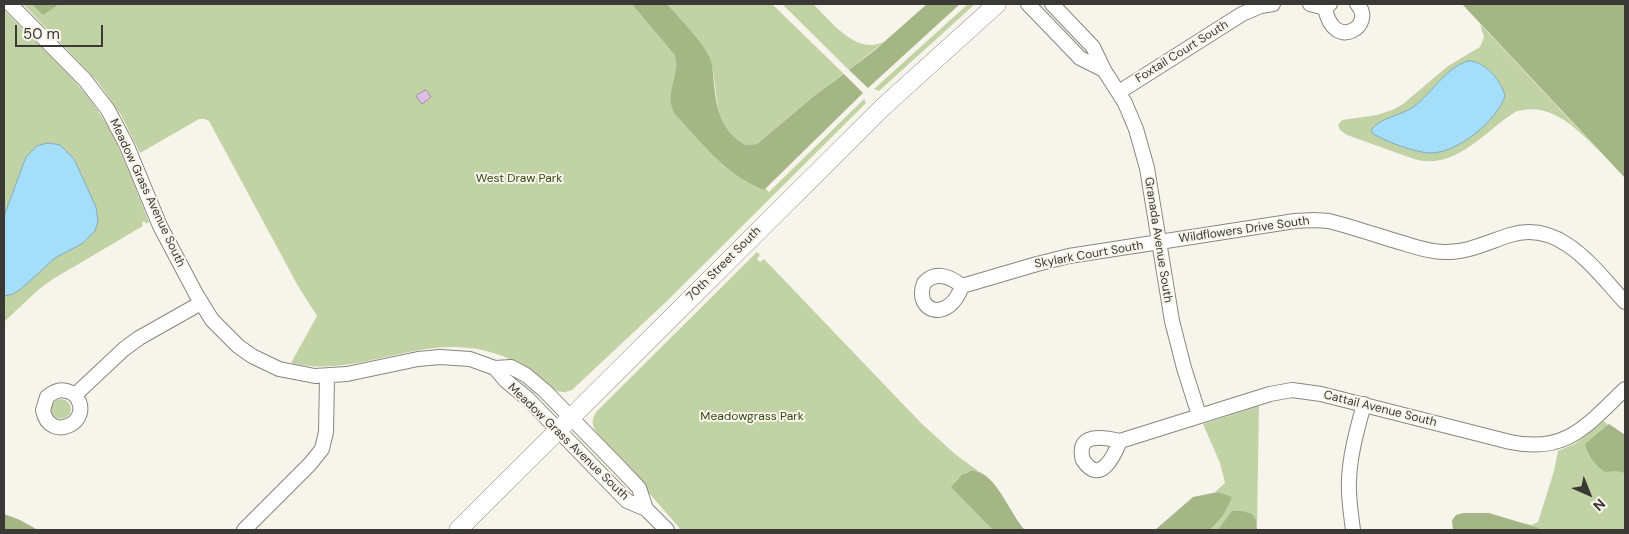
<!DOCTYPE html>
<style>
body{margin:0}
#map{position:relative;width:1629px;height:534px;overflow:hidden;background:#f7f5eb;font-family:"DM Sans",sans-serif}
canvas{display:block}
.frame{position:absolute;inset:0;border:5px solid #3a3935;pointer-events:none}
.north{position:absolute;left:1564px;top:469px;width:50px;height:50px;-webkit-text-stroke:4px #f7f5eb;paint-order:stroke;rotate:136deg;font-size:14px;font-weight:700;line-height:20px;text-align:center;color:#3a3935}
.north::after{content:'';display:block;margin:auto;width:18px;height:22px;background:#3a3935;clip-path:polygon(50% 0,100% 100%,50% 72%,0 100%)}
.scale{position:absolute;left:15px;top:25px;width:88px;height:22px;box-sizing:border-box;border:2px solid #3a3935;border-top:0;padding-left:6px;font-size:15px;line-height:18px;white-space:nowrap;color:#3a3935;-webkit-text-stroke:4px #f7f5eb;paint-order:stroke}
</style>
<div id="map">
<canvas width="1629" height="534"></canvas>
<div class="frame"></div>
<div class="north">N</div>
<div class="scale">50 m</div>
</div>
<script>
const g = document.querySelector('canvas').getContext('2d');
g.lineJoin = 'round';
function fill(path, color) {
  g.fillStyle = color;
  g.fill(path, 'evenodd');
}
function stroke(path, color, width, dash) {
  g.strokeStyle = color;
  g.lineWidth = width;
  g.lineCap = dash ? 'butt' : 'round';
  g.setLineDash(dash || []);
  g.stroke(path);
}
function drawText(font, color, halo, rows, align = 'center') {
  g.font = font + ' "DM Sans",sans-serif';
  g.lineWidth = 4;
  g.setLineDash([]);
  g.textBaseline = 'middle';
  g.strokeStyle = halo;
  g.fillStyle = color;
  for (const [text, x, y, turn = 0] of rows) {
    g.save();
    g.translate(x, y);
    g.rotate((+turn || 0) * Math.PI / 180);
    g.textAlign = isNaN(turn) ? turn : align;
    if (halo) g.strokeText(text, 0, 0);
    g.fillText(text, 0, 0);
    g.restore();
  }
}
fill(new Path2D(`
 M23 4H649L704 61 672 92 769 192 864 99 866 103 667 301 572 390C567 392 562 393 557 391 549 388 543 379 536 374 516 360 492 350 469 348 408 341 351 378 291 363L317 316 298 286 209 121 204 119H199L140 153 121 115 98 82Z
 M667 4H772L844 74 814 96 757 144 746 145C708 125 721 90 709 56Z
 M782 4H813C831 21 857 57 885 41L849 70Z
 M968 4H975L879 91 874 89Z
 M4 10C35 42 73 74 98 111 121 145 134 185 149 222L146 224 144 221 142 223 143 226 53 279 38 290 4 322Z
 M1480 24 1601 153C1578 130 1551 100 1515 112 1484 132 1455 171 1414 159L1347 135 1340 130 1338 125 1342 120 1377 115 1392 110 1403 104 1448 66 1480 47 1484 37Z
 M757 252 760 255 757 259 760 262 764 259 921 423 955 454 978 471H970L965 473 1021 530H681L597 433C592 426 591 420 596 412Z
 M51 409a10 10 0 1 1 20 0a10 10 0 1 1-20 0Z
 M1259 406 1257 528 1256 522 1255 530H1171L1220 492H1215L1225 483 1220 463 1203 424Z
 M1604 421 1625 443V530H1485L1538 528 1521 522 1532 525 1538 522 1554 471 1558 451 1576 443Z`), '#c1d3a5');
fill(new Path2D(`
 M32 4H59L43 15Z
 M632 4H667C679 18 702 41 710 58 713 66 713 75 714 84 716 109 722 133 746 145L757 144 814 96 844 74 863 93 764 190 762 189C725 174 701 142 675 114 663 94 681 75 675 55Z
 M927 4H960L868 88 849 70 875 50Z
 M1462 4H1625V178Z
 M1609 424 1625 435V473L1616 471 1605 472C1595 465 1588 456 1585 444Z
 M970 471C994 467 1010 515 1025 530H993L951 487 962 475Z
 M1218 492 1232 497 1224 514 1210 530H1155L1193 497Z
 M1232 511H1242L1252 514 1256 520 1257 530H1218Z
 M1463 513H1489L1539 528 1538 530H1453L1452 520 1456 515Z
 M4 514 20 520 38 530H4Z`), '#a4b686');
const water = new Path2D(`
 M1468 61C1484 60 1502 81 1505 96 1497 121 1457 153 1431 153 1416 153 1384 141 1372 133V129C1381 118 1398 116 1410 109 1431 96 1444 68 1468 61Z
 M48 143 60 145 74 159 96 207 98 221 95 231 83 243 55 258 21 289 13 294 4 296V216L26 157 37 146Z`);
fill(water, '#a4def8');
stroke(water, '#84acbe', 1);
const building = new Path2D(`
 M426 90 431 97 422 104 416 96Z`);
fill(building, '#e0bce6');
stroke(building, '#99929a', 1);
const minor = new Path2D(`
 M10 4 85 80 108 110 127 146 160 226 196 294 212 320 238 346 252 356 279 369 315 376 347 374 418 359 440 357 470 359 495 368 511 367 526 375 545 391 621 469 639 488 646 509 667 530
 M1028 4 1080 58 1104 70
 M1052 4 1093 47 1104 70 1125 103 1136 129 1147 168 1172 321 1184 368 1199 415
 M1310 4 1325 8 1330 4
 M1325 8C1334 54 1377 24 1357 4
 M1119 92 1242 14 1261 6 1273 4
 M962 286C949 324 913 312 924 283 936 270 951 277 962 286L1037 264 1069 256 1295 221 1314 220 1329 221C1352 227 1376 235 1399 242 1413 246 1428 252 1444 252 1467 253 1488 242 1510 235 1561 219 1595 270 1625 302
 M495 368 505 380 528 399 627 501 646 509
 M75 395C65 388 56 389 47 397L43 410C49 444 96 422 75 395L124 349 139 338 201 303
 M1120 441C1114 456 1100 486 1083 460 1075 432 1104 437 1120 441L1270 394 1292 390 1321 394 1510 442C1567 454 1588 424 1625 389
 M244 530 310 464 322 449 326 432 327 376
 M1353 530C1351 514 1348 497 1349 480 1350 454 1357 430 1364 404`);
const major = new Path2D(`
 M458 530 883 107 997 4`);
stroke(minor, '#88877e', 16);
stroke(major, '#88877e', 19);
stroke(minor, '#fff', 14);
stroke(major, '#fff', 18);
drawText('12px', '#3a3935', '#f7f5eb', [
 ["Foxtail Court South",1182,52,-32],
 ["Meadow Grass Avenue South",147,193,65],
 ["Wildflowers Drive South",1244,230,-8],
 ["Granada Avenue South",1158,240,81],
 ["Skylark Court South",1089,255,-10],
 ["70th Street South",724,264,-45],
 ["Cattail Avenue South",1380,409,14],
 ["Meadow Grass Avenue South",568,442,44]
]);
drawText('12px', '#384914', '#f7f5eb', [
 ["West Draw Park",519,179],
 ["Meadowgrass Park",752,417]
]);
</script>
